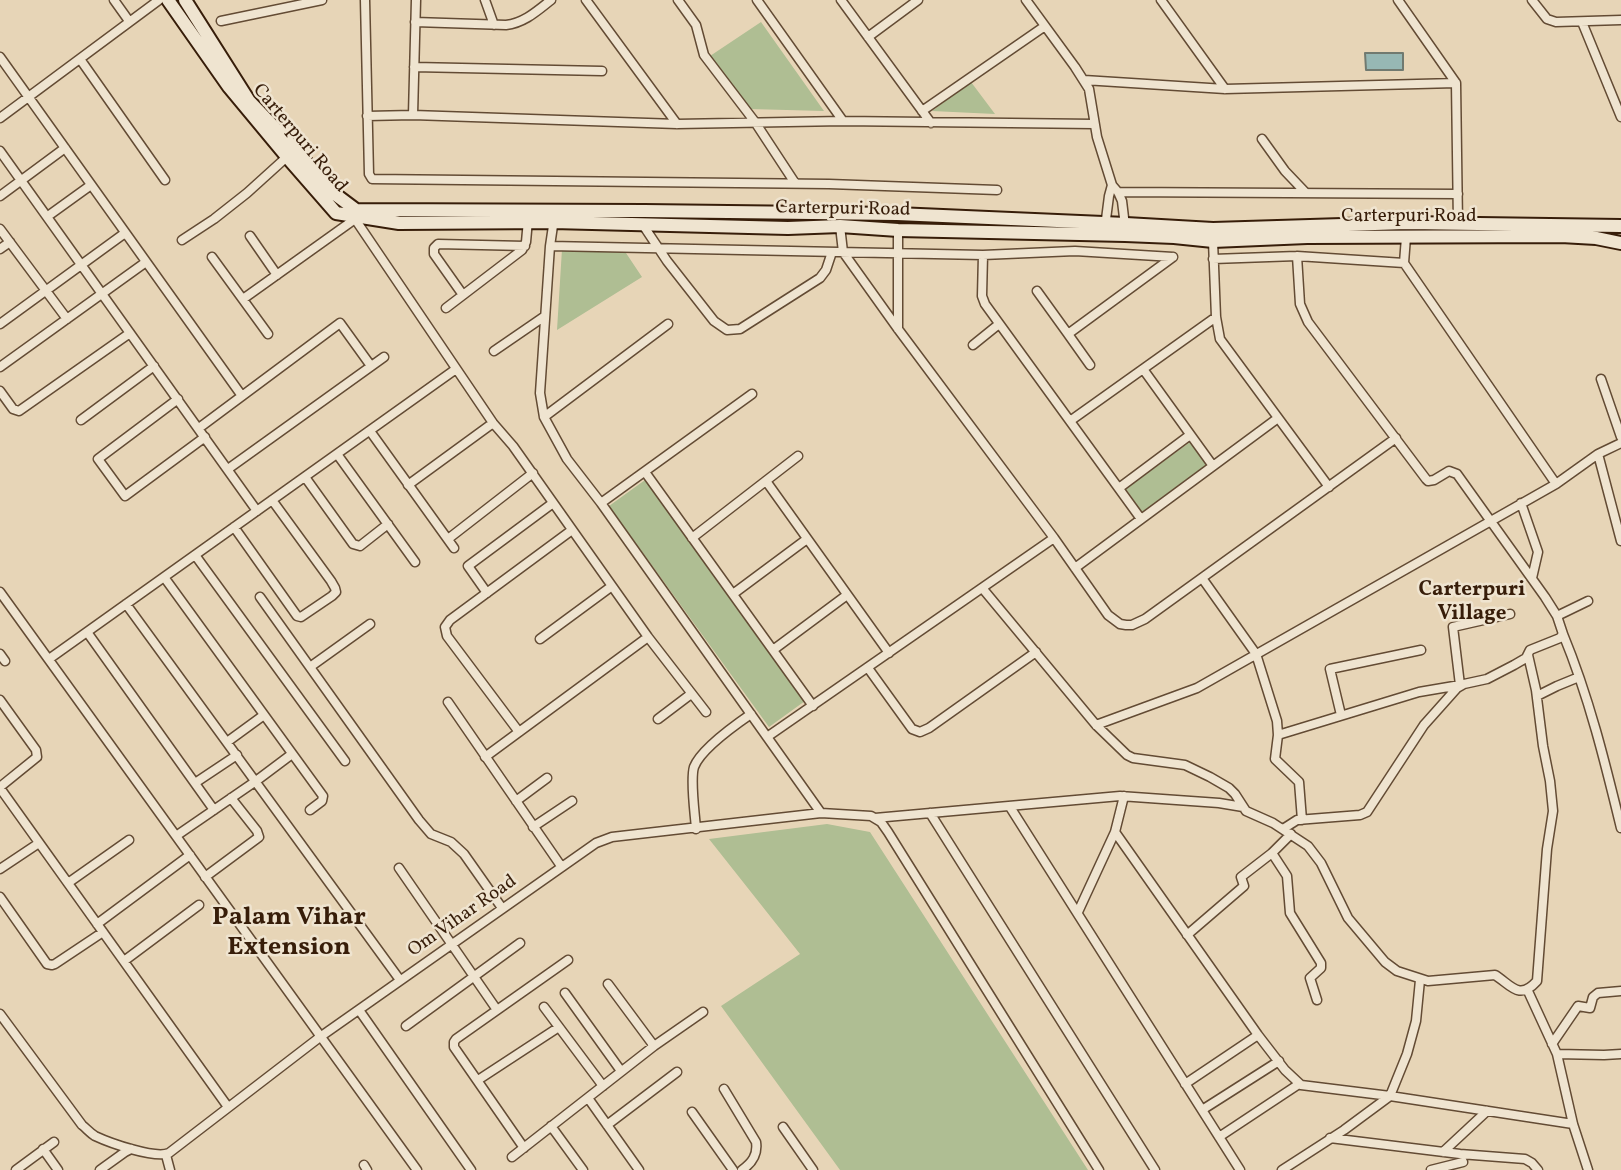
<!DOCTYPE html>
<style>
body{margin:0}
canvas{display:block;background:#e7d5b7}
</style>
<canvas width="1621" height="1170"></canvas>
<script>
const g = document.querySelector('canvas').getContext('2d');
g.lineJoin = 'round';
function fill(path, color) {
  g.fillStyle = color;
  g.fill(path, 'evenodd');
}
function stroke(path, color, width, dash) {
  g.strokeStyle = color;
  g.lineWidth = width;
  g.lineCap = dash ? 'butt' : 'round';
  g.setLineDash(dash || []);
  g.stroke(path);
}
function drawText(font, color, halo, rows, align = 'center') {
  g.font = font + ' Vollkorn,serif';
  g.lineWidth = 5;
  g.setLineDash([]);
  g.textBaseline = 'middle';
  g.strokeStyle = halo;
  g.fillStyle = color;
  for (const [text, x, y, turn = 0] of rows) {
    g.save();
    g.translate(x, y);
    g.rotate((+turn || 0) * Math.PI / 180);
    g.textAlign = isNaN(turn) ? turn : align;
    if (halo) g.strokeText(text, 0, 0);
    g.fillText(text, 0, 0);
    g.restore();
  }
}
fill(new Path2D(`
 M761 22 824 111 749 109 710 56Z
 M971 82 995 114 932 111Z
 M562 249 624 250 642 277 557 330Z
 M1190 442 1206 465 1142 512 1126 489Z
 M645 480 805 701 769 727 609 506Z
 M827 824 870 832 1088 1170H840L721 1006 800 954 709 839Z`), '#afbe93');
const water = new Path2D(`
 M1365 53H1403V70H1366Z`);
fill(water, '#97b8b4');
stroke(water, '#717a70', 2);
const street = new Path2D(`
 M114 0 129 21
 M365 0 369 174 372 179 829 184 997 190
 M485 0 494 25
 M586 0 677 124
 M678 0 696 25 704 55 755 122 795 183
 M757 0 843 121
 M841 0 931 123
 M1026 0 1075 67 1089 89 1097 137 1112 185 1118 192 1122 201 1125 226
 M1161 0 1225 89
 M1398 0 1456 83 1458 224
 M1532 0 1547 19 1556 22 1621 20
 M221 21 322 0
 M415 22 506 25C524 23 537 11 551 0
 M1582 22 1621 117
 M868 37 918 0
 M0 57 242 396
 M80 59 165 180
 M414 67 602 71
 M1084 80 1225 89 1456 83
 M922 111 1045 26
 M413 115 416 0
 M367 116 413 115 677 124 843 121 1094 124
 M0 118 159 0
 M1262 139 1285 171 1305 192
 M0 151 257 511
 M1118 192 1458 194
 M0 196 65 148
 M356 213 355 219 493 423 513 446 648 637 706 712
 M48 216 91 185
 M554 219 550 246 540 393 544 417 567 459 601 503 821 813
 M643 225 667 261 714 321 727 330 740 329 820 278 826 270 832 252
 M840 226 843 252 898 329 1054 538 1108 615 1120 624 1126 625H1132L1145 619 1396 438
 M1105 227 1109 196 1112 185
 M0 229 67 319
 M898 230V329
 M250 236 277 275
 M1406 237 1404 263 1556 484
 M182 240 214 219 247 193 289 155
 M1213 241 1216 317 1220 339 1329 487
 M550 246 983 255 1075 251 1173 257
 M0 249 10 242
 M983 255 982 296 985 304 1141 519
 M212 257 268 334
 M1213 259 1297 256 1404 263
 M1037 291 1068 334 1173 257
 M463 295 434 254V248L438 244 525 246
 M243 299 355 219
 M446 308 522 250 526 242 528 220
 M0 324 125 233
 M1068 334 1090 365
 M973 345 999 324
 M494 351 545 316
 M0 367 146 262
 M1143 369 1213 466
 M1601 379 1621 437
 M0 391 13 409 19 411 130 333
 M178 399 98 459 125 496 205 437
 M544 417 668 324
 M81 420 154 366
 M1070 421 1216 317
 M199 428 340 323 371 366
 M370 431 454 548
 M337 454 415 562
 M1598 454 1621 541
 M228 469 384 357
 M645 472 813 706
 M305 477 353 544 360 546 388 524
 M766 481 889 653
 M408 485 493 423
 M1119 488 1190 435
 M601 503 752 394
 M1521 503 1538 552 1532 578
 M234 527 297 616 301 617 332 596 336 592 335 588 331 581 272 500
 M692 538 798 456
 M448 539 533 473
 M195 555 345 761
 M1075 568 1278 418
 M164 577 323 796 322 801 310 810
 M1202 578 1256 654 1277 721 1278 735 1275 759 1299 782 1302 820
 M983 589 1096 725 1127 755 1133 758 1185 765 1210 777 1229 788 1235 794 1246 811 1273 823 1308 846 1321 863 1348 918 1385 962 1397 971 1428 981 1495 975C1511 985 1519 1001 1537 981L1547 849 1553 811 1550 781 1543 746 1536 690 1528 655
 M0 592 417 1170
 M487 593 468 566 553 503
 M733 594 807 539
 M260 597 419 820 431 834 451 842 464 854 502 908
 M126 604 400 980
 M1557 616 1588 601
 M87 632 214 810
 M1563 634C1589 697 1605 762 1621 828
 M540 639 612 586
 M773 650 847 595
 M0 654 5 661
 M49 659 456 369
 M310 667 370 624
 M868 668 912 729 920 732 929 728 1036 652
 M1537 696 1557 686 1579 677
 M0 700 36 750 37 757 0 787
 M448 702 561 866
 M1341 715 1330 669 1421 650
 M658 719 691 694
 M1096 725 1197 688 1556 484 1598 454 1621 443
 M519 732 447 636 445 627 450 620 572 530
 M1278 735 1419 692 1460 685 1453 627 1510 614
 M767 737 1054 538
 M227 742 264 715
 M485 757 648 637
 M195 783 237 755
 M0 788 228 1107
 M516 801 547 778
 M1010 807 1240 1170
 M930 813 1155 1170
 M875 818 1120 796 1219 803 1243 807
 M533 827 572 801
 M696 829C695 814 690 780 694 767 701 749 735 725 751 714
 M1283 829 1297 820 1360 815 1367 812 1424 725 1457 688 1464 684 1487 679 1514 665 1526 658 1530 650 1560 638 1563 634 1557 616 1545 597 1457 474 1449 471 1434 480 1428 481 1426 479 1308 322 1300 304 1297 256
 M1115 832 1258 1035 1285 1070 1301 1085 1390 1096 1573 1124
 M1291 834 1272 853 1287 876 1290 913 1321 963V968L1310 978 1317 1000
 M176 836 256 781 292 754
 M399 868 497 1010
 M0 869 39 843
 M205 877 259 837 257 831 231 798
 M68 883 129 840
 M0 897 47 964 52 965 55 964 103 932
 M1078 912 1115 832 1124 796
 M97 924 190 855
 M1187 935 1244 886 1241 877 1272 853
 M124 961 199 905
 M608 984 654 1046
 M1527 989 1557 1054 1573 1124 1588 1170
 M565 993 621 1071
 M544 1007 603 1086
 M359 1010 471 1170
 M0 1014 82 1125C87 1129 90 1133 95 1136 110 1143 155 1159 169 1153L320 1037 596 843 612 837 821 813 871 816 881 822 888 832 1099 1170
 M406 1026 520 943
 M1552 1044 1578 1006 1590 1008 1593 997 1598 993 1621 991
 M1557 1054 1604 1055 1621 1054
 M478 1080 559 1027
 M1185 1084 1258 1035
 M724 1089 756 1142C758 1155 752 1163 742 1170
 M588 1098 639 1170
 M1202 1110 1279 1061
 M692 1112 733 1170
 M607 1125 677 1072
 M551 1126 583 1170
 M783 1127 813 1170
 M1219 1137 1299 1084
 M1330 1138 1460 1154 1525 1159 1532 1163 1538 1170
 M524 1148 454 1047V1042L456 1039 568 960
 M43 1149 58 1170
 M1443 1152 1487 1111
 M166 1155 170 1170
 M512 1157 654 1046 703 1012
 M364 1165 367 1170
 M16 1170 54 1142
 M100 1170 125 1152 131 1149
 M1282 1170 1344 1130 1390 1096 1407 1054 1416 1021 1420 980
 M1431 1170 1463 1162`);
const secondary = new Path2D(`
 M168 0 229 87 288 158 336 213 355 216 399 223 553 222 788 228 840 226 898 230 1125 235 1174 237 1213 241 1307 237 1561 236 1596 238 1621 243
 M185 0 249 101 292 146 332 192 356 210 644 211 897 214 1126 224 1213 229 1407 223 1621 226`);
stroke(street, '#634b34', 11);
stroke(secondary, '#371d09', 16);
stroke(street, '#efe4d0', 8);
stroke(secondary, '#efe4d0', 12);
drawText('19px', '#371d09', '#efe4d0', [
 ["Carterpuri Road",299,139,50],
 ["Carterpuri Road",843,210,1],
 ["Carterpuri Road",1409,218],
 ["Om Vihar Road",463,917,-35]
]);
drawText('bold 21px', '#371d09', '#efe4d0', [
 ["Carterpuri",1472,591],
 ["Village",1472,615]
]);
drawText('bold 26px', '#371d09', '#efe4d0', [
 ["Palam Vihar",289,919],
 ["Extension",289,949]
]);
</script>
